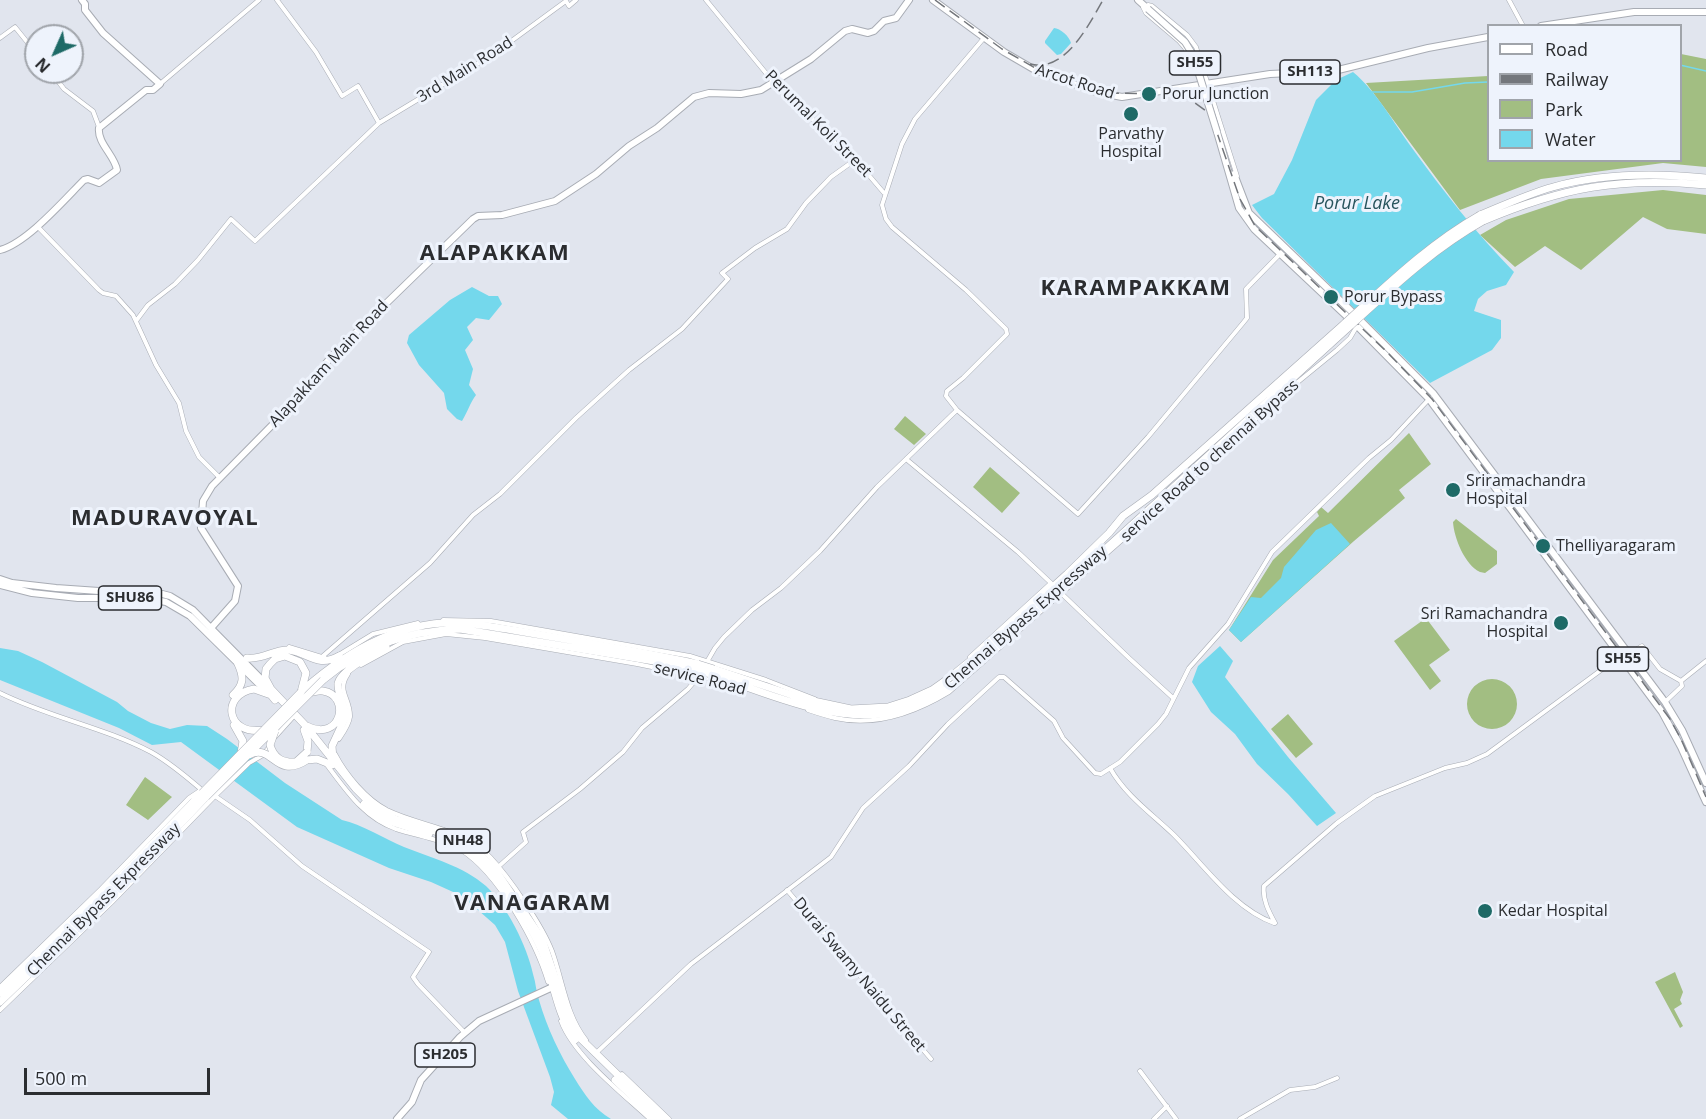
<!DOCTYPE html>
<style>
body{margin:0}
#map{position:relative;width:1706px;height:1119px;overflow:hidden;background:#e1e5ee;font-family:"Open Sans",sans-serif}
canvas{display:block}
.legend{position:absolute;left:1487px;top:24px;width:195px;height:138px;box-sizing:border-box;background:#eef3fc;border:2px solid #a0a4aa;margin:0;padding:8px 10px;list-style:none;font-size:18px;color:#2b2d30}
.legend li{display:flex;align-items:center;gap:12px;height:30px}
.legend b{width:30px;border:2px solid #a0a4aa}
.north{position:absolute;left:24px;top:24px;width:60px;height:60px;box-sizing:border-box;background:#eef3fc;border:2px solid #a0a4aa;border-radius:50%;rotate:225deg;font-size:16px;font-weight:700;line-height:24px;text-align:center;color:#2b2d30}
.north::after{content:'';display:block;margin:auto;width:21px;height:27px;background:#1e6a67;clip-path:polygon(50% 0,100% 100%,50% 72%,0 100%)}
.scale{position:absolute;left:24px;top:1068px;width:186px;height:27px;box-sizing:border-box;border:3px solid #2b2d30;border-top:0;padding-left:8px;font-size:18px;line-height:21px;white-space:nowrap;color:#2b2d30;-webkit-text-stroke:4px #eef3fc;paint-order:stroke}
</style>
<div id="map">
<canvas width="1706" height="1119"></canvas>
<ul class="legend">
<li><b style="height:8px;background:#fff"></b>Road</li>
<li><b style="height:8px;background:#74777c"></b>Railway</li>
<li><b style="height:16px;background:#a2be82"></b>Park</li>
<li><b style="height:16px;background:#74d8ec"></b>Water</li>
</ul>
<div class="north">N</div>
<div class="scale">500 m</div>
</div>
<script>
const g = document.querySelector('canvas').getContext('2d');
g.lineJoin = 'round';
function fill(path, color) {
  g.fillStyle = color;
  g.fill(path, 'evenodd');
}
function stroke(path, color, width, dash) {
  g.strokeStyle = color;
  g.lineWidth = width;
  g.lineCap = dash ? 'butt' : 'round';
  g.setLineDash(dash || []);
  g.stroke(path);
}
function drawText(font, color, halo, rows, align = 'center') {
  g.font = font + ' "Open Sans",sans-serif';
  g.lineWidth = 6;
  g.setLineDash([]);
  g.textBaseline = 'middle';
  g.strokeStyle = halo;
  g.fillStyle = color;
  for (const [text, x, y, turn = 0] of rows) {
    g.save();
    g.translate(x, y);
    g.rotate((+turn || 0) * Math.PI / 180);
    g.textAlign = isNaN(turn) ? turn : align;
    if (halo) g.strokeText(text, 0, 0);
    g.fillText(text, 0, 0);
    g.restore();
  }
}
fill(new Path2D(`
 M1681 54 1706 59V167L1663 163 1541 179 1460 210 1366 83 1488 76V160H1680Z
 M1663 190 1706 195V234L1667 229 1643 217 1581 270 1545 246 1515 267 1480 235 1506 220 1569 199Z
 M905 416 926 434 914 445 894 429Z
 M1409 433 1431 464 1399 490 1405 498 1354 541 1241 642 1229 630 1273 560 1319 516 1317 512 1321 507 1328 513Z
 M990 467 1020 493 1002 513 973 487Z
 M1456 519 1497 551V564L1485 573 1480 572C1465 565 1454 538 1453 522Z
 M1426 618 1450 650 1429 665 1441 681 1430 690 1394 641Z
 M1467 704a25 25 0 1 1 50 0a25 25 0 1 1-50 0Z
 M1288 714 1313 744 1296 758 1271 729Z
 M145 777 172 797 148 820 126 805Z
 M1675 972 1683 992 1680 1000 1682 1004 1674 1009 1683 1026 1680 1028 1655 982Z`), '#a2be82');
fill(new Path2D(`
 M1054 28C1060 28 1070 37 1071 43L1061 54 1057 55 1045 43V41Z
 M1353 72C1377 92 1393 122 1412 148 1443 191 1477 234 1514 272L1506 285 1487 291 1478 299 1474 311 1501 320V338L1492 350 1430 383 1262 218 1252 205 1274 194 1292 160 1316 100 1336 80Z
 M472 287 489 296H498L502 304 489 320 476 318 467 327 473 340 465 350 473 369 469 385 476 395C470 403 468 411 462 421L457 419 447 409 444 393 419 365 407 343 409 335 450 300Z
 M1331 523 1350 544 1241 642 1229 630 1251 597 1261 598 1281 578 1284 567 1316 530Z
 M1220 646 1233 661 1225 677 1288 757 1336 813 1317 826 1288 794 1257 764 1235 734 1211 712 1192 682 1198 666Z
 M0 648 18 651 42 662 117 702 128 711 151 723 170 729 187 725 207 726 227 739 285 783 342 820C361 824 385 839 404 847 432 858 463 866 486 886 507 906 527 946 533 974 536 983 536 992 539 1000 547 1028 560 1055 575 1079 585 1095 594 1109 611 1119H568L551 1105 554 1092 550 1077 518 991 505 942 495 925 462 896 431 882 389 868 297 827 181 742 152 745 119 728 0 680Z`), '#74d8ec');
stroke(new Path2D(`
 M1680 65 1706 71
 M1370 92H1412L1465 83 1488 82`), '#74d8ec', 1.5);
const minor = new Path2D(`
 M277 0 316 52 342 96 358 86 379 123
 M706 0 779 89 820 126 852 162 855 159 884 193
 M1509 0 1523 26
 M1148 5 1152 6 1187 35 1196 47 1237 176
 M1143 7 1146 13 1179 41 1185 48 1192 61
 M0 38 15 27 36 53
 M51 72 64 89 93 111 99 127
 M160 84 259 0
 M37 226 99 290 103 293 116 296 133 315 156 365 179 403 186 431 199 457 219 477
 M136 321 148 305 175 284 198 260 231 219 255 241 379 123 495 53 566 1 569 6 576 0
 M957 410 1078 514 1148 437 1243 323 1247 318 1246 289 1280 254
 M906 459 1018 552 1051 583
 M1062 594 1129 658 1173 698
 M443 620 491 621 690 656 766 680 815 699
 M289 647 325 658
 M323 656 430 563 473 515 500 494 576 418 629 370 682 329 728 279 722 273 755 248 787 229 806 203 831 177 852 162
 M337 656 373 634 418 623
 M970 657 1051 583
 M361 665 403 642 446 634 485 638 637 664 721 681
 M704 667 715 648 724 637 752 610 781 588 820 551 877 487 957 410 946 396 947 391 963 378 1007 334 1006 329 966 290 892 227 886 219 882 205 902 144 915 119 984 38
 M0 693C48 717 103 727 151 752 169 762 188 778 203 791
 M1665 702 1682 686 1681 681 1706 661
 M808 710C817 713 826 716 835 718 875 727 916 712 949 692L1180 489 1282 395 1337 350 1350 338 1357 326
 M275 737 293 717
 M339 739C343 733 349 725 350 717 351 699 336 691 348 674
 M335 754C346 775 366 799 387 810 422 827 461 827 490 857 509 877 542 925 552 951 563 981 566 1015 586 1040
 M327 765C346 790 364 818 396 829 418 836 441 839 461 850 498 873 536 942 548 982
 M1110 768C1125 795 1152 814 1174 835 1203 864 1234 909 1274 923
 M215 796 250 820 302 866 429 952 413 977 418 984 464 1032
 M498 867 526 842 523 832 580 789 623 752 642 728 688 689 699 676
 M787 890 931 1059
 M1275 923C1269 912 1262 899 1264 886L1337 823 1375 796 1445 768 1467 763 1487 754 1612 662C1622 656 1632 653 1642 646L1660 669 1681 681
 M0 987 101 889 189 798 201 790
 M0 1010 112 902 215 796 249 763 263 755 270 746
 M561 1021C574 1056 622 1093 650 1119
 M595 1054 691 964 831 857 863 808 909 766 948 724 999 677H1004L1054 721 1063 738 1095 773 1101 774 1120 762 1158 724 1166 714 1189 668 1228 624 1272 552 1369 458 1391 440 1430 398
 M1140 1071 1176 1119
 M622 1074 669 1119
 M1154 1119 1167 1106
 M1240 1119 1290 1090 1315 1087 1337 1078`);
const major = new Path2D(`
 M933 0 1004 52 1035 70 1096 92 1122 97 1270 74 1334 71 1428 48 1488 37
 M1138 0 1148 9
 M1541 26 1634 12H1706
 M1217 132 1239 208 1254 229 1355 324 1429 399 1662 712 1681 747 1706 802
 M1234 174 1249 213 1348 308 1433 393 1665 702 1682 730 1706 783
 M0 250C27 243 64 200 84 180L88 179 99 183 117 170C115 156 97 143 99 128L146 90H153L160 84 103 33 85 10V4L82 0
 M0 579 12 583 56 588 113 592 147 590 170 596 193 610 268 686
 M0 585 32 593 78 598H145L166 602 190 616 268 693
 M211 628 235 601 238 586 201 528 203 501 212 486 286 411 332 356 473 219 478 216 502 215 555 201 596 174 629 146 657 128 694 97 709 93 741 94 761 90 811 59 845 31 852 29 868 33 874 31 884 21 896 18 909 0
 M397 1119 412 1102 421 1080 460 1037 479 1021 557 985`);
const highway = new Path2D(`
 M1480 215C1504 205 1528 194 1553 187 1602 173 1656 173 1706 178
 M1483 221C1563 187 1620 177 1706 185
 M247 658C263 660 274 649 289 650 309 653 318 668 339 656
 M714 669 804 699 851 709 888 707 910 700 932 690 949 678 980 653 1067 574 1109 533 1123 516 1152 495 1345 323
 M710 674C764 692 835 725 892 712 915 707 934 696 954 684 1088 567 1218 446 1349 327
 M323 680C364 646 407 631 460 629L654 661 696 670
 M303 690C347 651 402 619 463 623 495 626 527 633 559 638 605 646 652 654 698 664
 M301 692 306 673 300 662 285 656 275 659 270 664 266 669 265 678 271 689 305 725 356 789 374 807 395 819 457 838 472 847 494 868 542 939 570 1022 579 1037 663 1119
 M233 695C244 685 244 677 238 664
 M234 725 243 741 241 753
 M307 726C342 743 351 695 323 691 319 690 313 692 309 693
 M264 730C225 736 221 694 254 689L271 695 275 700
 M304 730 308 741 307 752
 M333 759 332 746 346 716C345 706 337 693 338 684 339 671 375 653 386 646
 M307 760 317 759 332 765
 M364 804 383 819 429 834
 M440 837C453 841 465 847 476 856 500 877 534 928 545 959 554 986 558 1016 575 1040
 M0 993 118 879 202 793
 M0 1002 123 884 206 797
 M615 1080 656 1119`);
stroke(minor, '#a8acb4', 5);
stroke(major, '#a8acb4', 8);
stroke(highway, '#a8acb4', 8);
stroke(minor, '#fff', 4);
stroke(major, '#fff', 6);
stroke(highway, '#fff', 7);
stroke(new Path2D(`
 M935 0 1002 49 1056 80 1103 93 1167 94 1191 100 1206 111 1214 124 1240 199 1255 226 1387 352 1432 399 1670 719 1681 739 1706 797
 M1030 64C1065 73 1088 26 1103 0`), '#74777c', 1.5, [12, 6]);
const majorBridge = new Path2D(`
 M1148 9 1185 42 1193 55 1217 132`);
const highwayBridge = new Path2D(`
 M1345 323C1388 284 1429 244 1480 215
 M1349 327C1392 288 1433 249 1483 221
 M698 664 714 669
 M696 670 710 674
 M275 731 270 745C274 758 282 763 296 762L307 752
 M249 755C273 742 275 781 307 760
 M202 793 301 692
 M206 797 323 680`);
stroke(majorBridge, '#a8acb4', 8, []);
stroke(highwayBridge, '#a8acb4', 8, []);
stroke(majorBridge, '#fff', 6);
stroke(highwayBridge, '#fff', 7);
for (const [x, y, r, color] of [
 [1149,94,8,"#1e6a67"],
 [1131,114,8,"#1e6a67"],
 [1331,297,8,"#1e6a67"],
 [1453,490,8,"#1e6a67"],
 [1543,546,8,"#1e6a67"],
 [1561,623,8,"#1e6a67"],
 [1485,911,8,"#1e6a67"]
]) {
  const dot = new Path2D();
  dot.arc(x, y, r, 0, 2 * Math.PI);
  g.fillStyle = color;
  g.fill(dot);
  stroke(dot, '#eef3fc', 2);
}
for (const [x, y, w] of [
 [1195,63,51],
 [1310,72,60],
 [130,598,63],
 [1623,659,51],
 [463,841,54],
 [445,1055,60]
]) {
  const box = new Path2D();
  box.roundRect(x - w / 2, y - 12, w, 24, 4.5);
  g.fillStyle = '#eef3fc';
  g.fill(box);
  stroke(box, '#2b2d30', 1.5);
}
drawText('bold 15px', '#2b2d30', null, [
 ["SH55",1195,63],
 ["SH113",1310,72],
 ["SHU86",130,598],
 ["SH55",1623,659],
 ["NH48",463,841],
 ["SH205",445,1055]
]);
drawText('16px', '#2b2d30', '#eef3fc', [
 ["3rd Main Road",465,70,-32],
 ["Arcot Road",1075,82,18],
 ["Perumal Koil Street",818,124,45],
 ["Alapakkam Main Road",329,364,-47],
 ["service Road to chennai Bypass",1210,461,-42],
 ["Chennai Bypass Expressway",1026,618,-41],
 ["service Road",700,679,14],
 ["Chennai Bypass Expressway",104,900,-45],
 ["Durai Swamy Naidu Street",859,975,50]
]);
drawText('16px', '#2b2d30', '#eef3fc', [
 ["Porur Junction",1162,94],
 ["Parvathy",1131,134,"center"],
 ["Hospital",1131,152,"center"],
 ["Porur Bypass",1344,297],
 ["Sriramachandra",1466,481],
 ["Hospital",1466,499],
 ["Thelliyaragaram",1556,546],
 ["Sri Ramachandra",1548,614,"right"],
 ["Hospital",1548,632,"right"],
 ["Kedar Hospital",1498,911]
], 'left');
drawText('italic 18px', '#27545d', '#eef3fc', [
 ["Porur Lake",1357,204]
]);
g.letterSpacing = '1.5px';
drawText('bold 22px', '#2b2d30', '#eef3fc', [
 ["ALAPAKKAM",495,254],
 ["KARAMPAKKAM",1136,289],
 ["MADURAVOYAL",165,519],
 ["VANAGARAM",533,904]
]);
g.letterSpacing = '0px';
</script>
